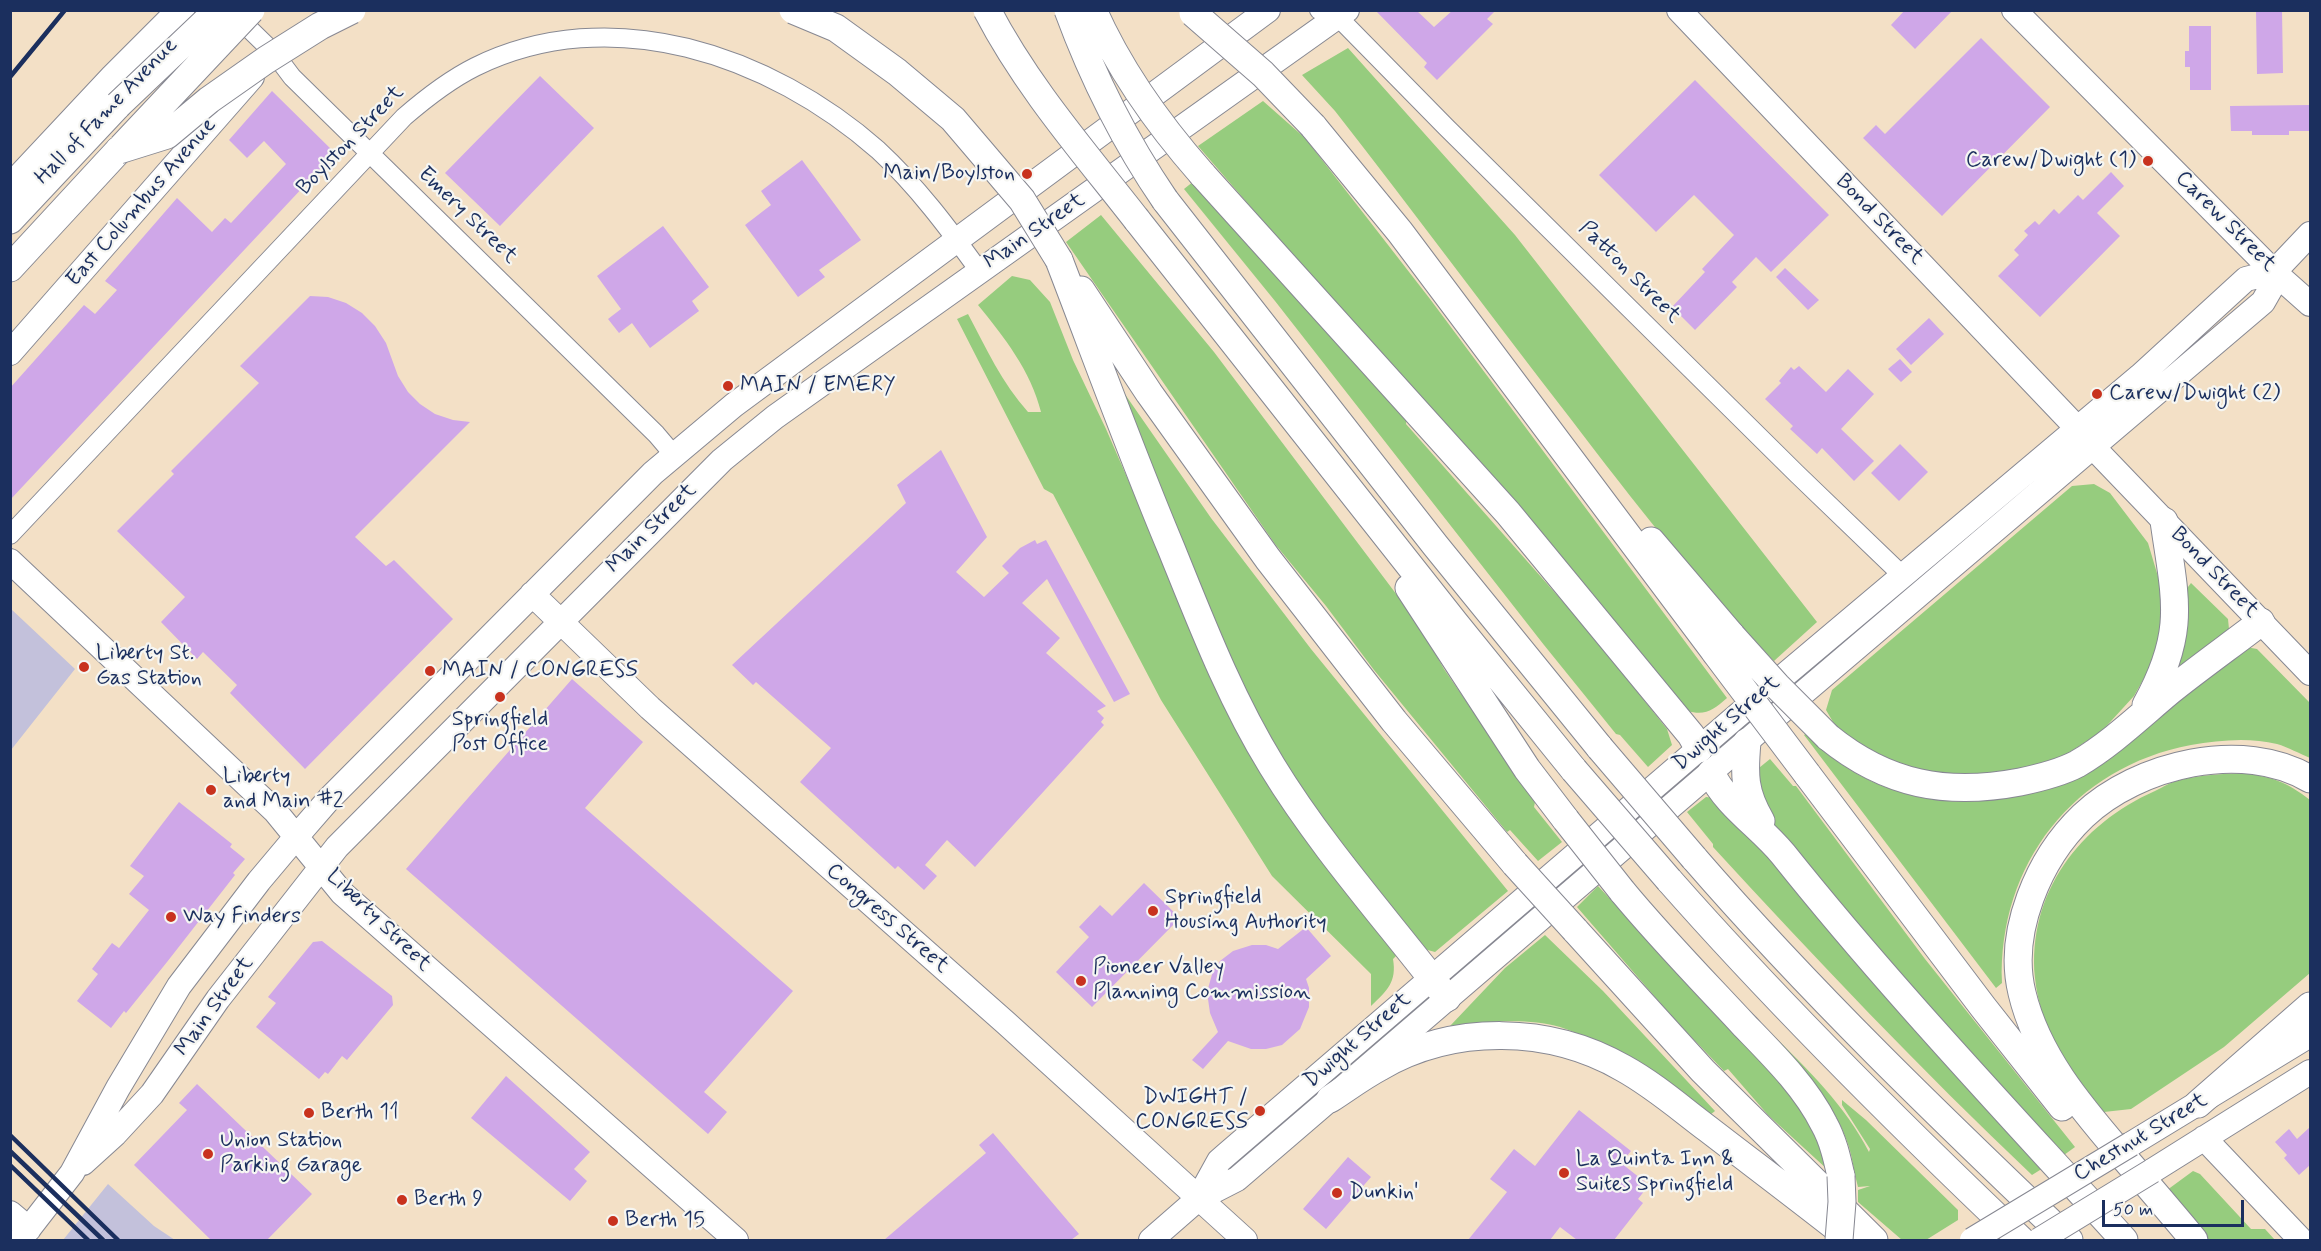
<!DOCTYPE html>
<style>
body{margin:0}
#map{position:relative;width:2321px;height:1251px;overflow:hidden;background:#f3e0c6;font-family:Mynerve,sans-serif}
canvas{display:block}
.frame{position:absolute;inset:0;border:12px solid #1b2f5e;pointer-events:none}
.scale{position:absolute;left:2102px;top:1200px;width:142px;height:27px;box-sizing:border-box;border:3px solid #1b2f5e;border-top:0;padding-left:8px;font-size:18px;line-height:21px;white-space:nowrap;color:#1b2f5e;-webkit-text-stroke:4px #f6f6f2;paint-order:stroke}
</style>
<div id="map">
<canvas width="2321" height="1251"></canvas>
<div class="frame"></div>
<div class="scale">50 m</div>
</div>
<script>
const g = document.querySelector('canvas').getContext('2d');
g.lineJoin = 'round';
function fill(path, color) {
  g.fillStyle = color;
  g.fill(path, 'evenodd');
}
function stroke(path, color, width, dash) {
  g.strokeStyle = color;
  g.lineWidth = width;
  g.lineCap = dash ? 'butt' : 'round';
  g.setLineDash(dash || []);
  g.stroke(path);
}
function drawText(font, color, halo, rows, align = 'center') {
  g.font = font + ' Mynerve,sans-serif';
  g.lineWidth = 4.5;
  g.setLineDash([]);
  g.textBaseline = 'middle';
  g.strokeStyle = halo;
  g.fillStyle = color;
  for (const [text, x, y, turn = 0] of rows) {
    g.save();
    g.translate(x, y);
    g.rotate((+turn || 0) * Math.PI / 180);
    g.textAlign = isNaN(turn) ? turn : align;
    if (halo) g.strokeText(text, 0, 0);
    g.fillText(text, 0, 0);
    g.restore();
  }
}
fill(new Path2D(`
 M10 608 75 669 11 750H10Z
 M108 1184 154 1226 175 1240H63Z`), '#c3c1db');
fill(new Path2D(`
 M1348 48 1515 235 1817 622 1774 661C1699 586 1634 502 1570 418 1491 316 1414 212 1335 111L1302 75Z
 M1263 101 1305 138 1430 299 1727 698C1713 710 1706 716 1687 711L1198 146Z
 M1194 181 1407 416 1406 424 1587 629 1667 729 1672 745 1648 767 1620 735 1616 734 1544 645 1275 301 1184 189Z
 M1101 215 1214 352 1418 623 1444 669 1535 802 1534 807 1562 842 1538 861 1510 830 1507 832 1374 670 1326 606 1275 544 1066 242Z
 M1012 276 1030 280 1050 302 1073 360 1106 429 1195 634 1391 945 1396 956 1393 959C1397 982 1387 991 1371 1006V974L1272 876 1161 700 1053 494 1044 489 957 319 968 314C986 348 1002 383 1028 412H1041C1031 371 1004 337 978 305Z
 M1122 390 1211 518 1311 649 1508 891 1435 952 1424 949C1374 887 1322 826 1282 756 1215 641 1167 515 1122 390Z
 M2094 484 2110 493 2148 543 2159 580 2164 623 2156 657 2134 696 2101 732 2062 757 2035 770 1943 779 1894 765 1854 744 1836 727 1826 710 1832 690 2072 486Z
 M2191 583 2228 619 2229 629 2176 674 2187 614 2188 587Z
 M2246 647 2257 649 2310 703V758C2300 754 2288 747 2277 744 2249 737 2219 740 2191 745 2074 767 1998 864 2002 983L1996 988 1804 735 1807 733C1816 741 1824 752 1834 759 1904 810 1986 812 2065 782Z
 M1770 759 1793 786H1796L1925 959 2075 1147 2064 1155 1803 865 1776 831 1754 772Z
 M2244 773C2272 777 2287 782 2310 800V973L2224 1047 2131 1109 2104 1112 2093 1110C2068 1068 2040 1028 2035 978 2027 893 2080 824 2155 791 2163 787 2171 782 2180 780 2200 775 2223 774 2244 773Z
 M1706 797 1716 798 2048 1165 2032 1175C1921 1070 1816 959 1713 847V844L1687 812Z
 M1598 886 1798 1101 1811 1123 1828 1170 1768 1115 1728 1069 1724 1071 1675 1020 1577 907Z
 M1545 935 1603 991 1715 1111 1710 1115C1666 1086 1609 1043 1560 1027 1525 1017 1485 1022 1450 1026L1505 968Z
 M1771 1033C1808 1070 1845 1105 1869 1152L1870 1149 1842 1105V1100L1866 1120 1958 1210V1220L1926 1240H1902L1858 1202V1190L1870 1186 1858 1187C1854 1174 1853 1160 1849 1147 1835 1102 1801 1068 1771 1033Z
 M2193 1171 2200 1174 2251 1229H2265L2275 1240H2204L2163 1193Z`), '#96cc7e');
fill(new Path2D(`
 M1375 10H1416L1434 27 1453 10H1496L1487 19 1493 24 1437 80 1424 67 1427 63Z
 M1905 10H1953L1915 49 1891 25Z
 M2256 10H2282L2283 73 2257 74Z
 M2189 26H2211V90H2190V67H2185V51H2189Z
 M1981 38 2050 107 1942 216 1863 138 1876 125 1885 134Z
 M540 76 594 128 500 226 445 173Z
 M1695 80 1829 215 1771 272 1756 257 1732 282 1737 287 1695 330 1672 307 1705 272 1702 269 1734 235 1694 195 1656 232 1599 175Z
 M272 91 335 153 10 500V388L84 305 95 314 117 290 105 281 177 198 212 232 225 218 231 223 286 164 264 141 247 158 229 140Z
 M2310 105V131H2289V135H2252V131H2231L2230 106Z
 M802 160 861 240 819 270 825 277 798 297 745 225 771 205 761 191Z
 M2111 172 2124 186 2097 213 2120 236 2040 317 1998 276 2019 255 2014 250 2028 235 2024 231 2035 221 2039 225 2054 209 2059 214 2078 195 2083 200Z
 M663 226 709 287 692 301 699 311 650 348 632 323 619 333 608 319 621 309 597 276Z
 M1785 268 1819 300 1808 310 1776 277Z
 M310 296 328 297 346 303 362 313 375 326 386 343 398 376 408 392 420 404 435 414 453 420 470 422 355 537 386 566 394 560 453 619 305 769 230 693 237 685 203 652 197 659 161 622 185 597 117 531 174 474 171 471 259 383 240 366Z
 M1929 318 1944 334 1911 365 1896 349Z
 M1900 359 1912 372 1901 382 1888 369Z
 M1799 366 1826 392 1848 369 1874 394 1841 429 1874 461 1854 481 1822 448 1817 454 1790 429 1793 426 1765 399 1781 383 1779 381 1791 367 1794 370Z
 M1900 444 1928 472 1899 501 1871 473Z
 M941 450 987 537 956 572 984 597 1009 573 1002 566 1020 548 1035 540 1037 544 1046 540 1130 694 1114 702 1047 579 1022 603 1060 638 1046 653 1106 706 1097 711 1104 718 1101 722 1104 725 975 867 947 840 925 865 937 876 924 890 898 866 895 869 800 782 831 748 756 682 753 685 732 665 906 503 897 485Z
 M572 679 643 742 585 808 793 991 704 1092 727 1112 708 1134 406 869Z
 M179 802 232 844 230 847 245 859 233 873 235 875 167 962 126 1013 124 1011 111 1028 77 1001 98 974 92 969 112 943 119 948 149 910 129 894 144 876 130 866Z
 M1144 883 1180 918 1092 1007 1056 972 1089 937 1079 927 1100 905 1112 916Z
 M1306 927 1331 956 1306 979 1309 988V1007L1300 1029 1282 1045 1266 1049H1251L1228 1041 1203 1069 1192 1060 1218 1032 1210 1013 1207 992 1213 971 1220 961 1233 951 1252 945H1266L1278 949Z
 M322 941 392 996 393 1005 347 1060 342 1056 328 1074 325 1072 319 1079 256 1027 276 1003 268 997 313 942Z
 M506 1076 590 1152 574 1169 587 1181 570 1201 471 1118Z
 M197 1084 312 1194 267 1240H211L134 1165 187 1110 179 1103Z
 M1579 1110 1631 1151 1621 1163 1649 1185 1638 1199 1643 1203 1614 1240H1577L1560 1227 1550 1240H1468L1507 1192 1490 1179 1514 1149 1535 1166Z
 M2310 1127V1165L2299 1175 2284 1158 2287 1155 2275 1142 2289 1129 2297 1139Z
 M993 1133 1079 1234 1071 1240H884L986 1153 979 1145Z
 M1348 1157 1371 1177 1326 1229 1303 1209Z`), '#cfa7e8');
const minor = new Path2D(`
 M1319 10 1338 17 1446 127 1798 475 1903 576
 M234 14 274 53 292 77 656 434 673 454
 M10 535 404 117C426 98 449 80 475 67 611 0 770 55 878 150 917 186 949 229 980 272`);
const major = new Path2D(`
 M1679 10 2078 429
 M2014 10 2274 272 2310 304
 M10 353 252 77
 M2092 446 2310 673
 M10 561 275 811 342 893 736 1240
 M532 594 650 708 1006 1023 1245 1240
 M2204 1138 2301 1240
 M2131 1144 2310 1035
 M83 1163 115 1134 152 1094 218 999 337 847 722 460 775 417 1347 10
 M2152 1171 2310 1072
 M1198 1199 1219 1161 1227 1154 1780 679 2140 376 2246 279 2274 272
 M10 1213 29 1229
 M20 1240 72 1173 118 1088 179 986 259 881 296 837 329 799 653 473 734 405 1268 10
 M1151 1240 1198 1199 1237 1179 1789 705 2263 302 2271 288 2274 272 2310 234`);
const highway = new Path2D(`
 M1313 126 1400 232 1715 652
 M1202 174 1508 513 1691 735 1699 749
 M10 188 114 77 181 10
 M1165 200 1435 545 1600 748
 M10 220 118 105
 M1137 220 1455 623 1574 770
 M1059 260C1096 356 1131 453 1171 548 1201 622 1230 698 1272 766 1322 848 1389 922 1447 998
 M10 268 119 150
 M1081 290 1149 393 1268 559 1394 721 1515 864
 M1651 541 1732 636
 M1409 588 1527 769 1566 820
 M2146 705C2187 631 2175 599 2164 521
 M1828 737C1887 785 1947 796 2020 782 2039 778 2060 773 2077 764 2111 744 2140 716 2170 691 2200 667 2231 645 2261 622
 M1747 742C1744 775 1744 792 1761 821
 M1711 773C1727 806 1760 826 1783 854 1890 988 2009 1113 2124 1240
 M1807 774 1983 1007 2062 1107
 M1694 858C1811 993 1940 1117 2069 1240
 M1669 880C1780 1006 1899 1124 2021 1240
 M1622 891C1660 937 1702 980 1743 1024 1772 1054 1805 1086 1824 1124 1833 1140 1837 1158 1841 1176
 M1575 930 1703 1071 1874 1240
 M1330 1099C1347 1088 1363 1076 1380 1067 1454 1024 1550 1026 1623 1068 1654 1085 1680 1108 1708 1129 1756 1166 1804 1202 1852 1240
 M2198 1104 2310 1006
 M2194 1240C2170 1211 2145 1182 2121 1154 2080 1106 2037 1056 2022 993 2007 932 2039 858 2083 816 2138 764 2243 739 2310 779`);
stroke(minor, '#878892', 20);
stroke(major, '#878892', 26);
stroke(highway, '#878892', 29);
stroke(minor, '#fff', 18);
stroke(major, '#fff', 24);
stroke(highway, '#fff', 27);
stroke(new Path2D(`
 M10 77 65 10
 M10 1135 118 1240
 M10 1151 103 1240
 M10 1165 88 1240`), '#1b2f5e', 4.5);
const majorBridge = new Path2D(`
 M1972 1240 2131 1144
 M2039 1240 2152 1171`);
const highwayBridge = new Path2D(`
 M793 10 836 28 897 72 953 119 1022 200 1059 260
 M987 10C1027 87 1084 152 1137 220
 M1068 10C1093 78 1124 140 1165 200
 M1093 10C1120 71 1158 124 1202 174
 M1193 13 1263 74 1313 126
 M118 105 218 10
 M122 147 251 10
 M119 150 167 135 209 100 266 60 320 26 352 10
 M1732 636 1777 686 1828 737
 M1715 652 1807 774
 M1600 748 1694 858
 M1574 770 1669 880
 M1566 820 1622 891
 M1515 864 1575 930
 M1839 1240 1842 1202 1841 1176`);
stroke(majorBridge, '#878892', 26, []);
stroke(highwayBridge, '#878892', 29, []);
stroke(majorBridge, '#fff', 24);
stroke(highwayBridge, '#fff', 27);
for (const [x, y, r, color] of [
 [2148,161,6,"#c8321e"],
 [1027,174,6,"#c8321e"],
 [728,386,6,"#c8321e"],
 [2097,394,6,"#c8321e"],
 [84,667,6,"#c8321e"],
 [430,671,6,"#c8321e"],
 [500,697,6,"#c8321e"],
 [211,790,6,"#c8321e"],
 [1153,911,6,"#c8321e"],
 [171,917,6,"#c8321e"],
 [1081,981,6,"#c8321e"],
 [1260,1111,6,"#c8321e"],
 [309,1113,6,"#c8321e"],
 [208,1154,6,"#c8321e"],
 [1564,1173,6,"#c8321e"],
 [1337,1193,6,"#c8321e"],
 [402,1200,6,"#c8321e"],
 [613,1221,6,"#c8321e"]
]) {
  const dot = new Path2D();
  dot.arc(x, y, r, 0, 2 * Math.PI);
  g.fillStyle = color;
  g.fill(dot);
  stroke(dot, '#f6f6f2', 2);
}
drawText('22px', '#1b2f5e', '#f6f6f2', [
 ["Hall of Fame Avenue",107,112,-46],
 ["Boylston Street",351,141,-46],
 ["East Columbus Avenue",142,203,-49],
 ["Emery Street",467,216,44],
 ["Bond Street",1879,220,46],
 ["Carew Street",2225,222,45],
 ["Main Street",1035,232,-35],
 ["Patton Street",1629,273,45],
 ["Main Street",652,529,-45],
 ["Bond Street",2214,573,46],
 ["Dwight Street",1727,724,-41],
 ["Congress Street",887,919,41],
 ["Liberty Street",378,921,44],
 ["Main Street",215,1007,-54],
 ["Dwight Street",1358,1041,-41],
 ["Chestnut Street",2141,1138,-31]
]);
drawText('22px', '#1b2f5e', '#f6f6f2', [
 ["Carew/Dwight (1)",2136,161,"right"],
 ["Main/Boylston",1015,174,"right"],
 ["MAIN / EMERY",740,386],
 ["Carew/Dwight (2)",2109,394],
 ["Liberty St.",96,654],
 ["Gas Station",96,679],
 ["MAIN / CONGRESS",442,671],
 ["Springfield",500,720,"center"],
 ["Post Office",500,745,"center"],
 ["Liberty",223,777],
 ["and Main #2",223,802],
 ["Springfield",1165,898],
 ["Housing Authority",1165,923],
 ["Way Finders",183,917],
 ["Pioneer Valley",1093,968],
 ["Planning Commission",1093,993],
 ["DWIGHT /",1248,1098,"right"],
 ["CONGRESS",1248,1123,"right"],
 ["Berth 11",321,1113],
 ["Union Station",220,1141],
 ["Parking Garage",220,1166],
 ["La Quinta Inn &",1576,1160],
 ["Suites Springfield",1576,1185],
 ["Dunkin'",1349,1193],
 ["Berth 9",414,1200],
 ["Berth 15",625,1221]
], 'left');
</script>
